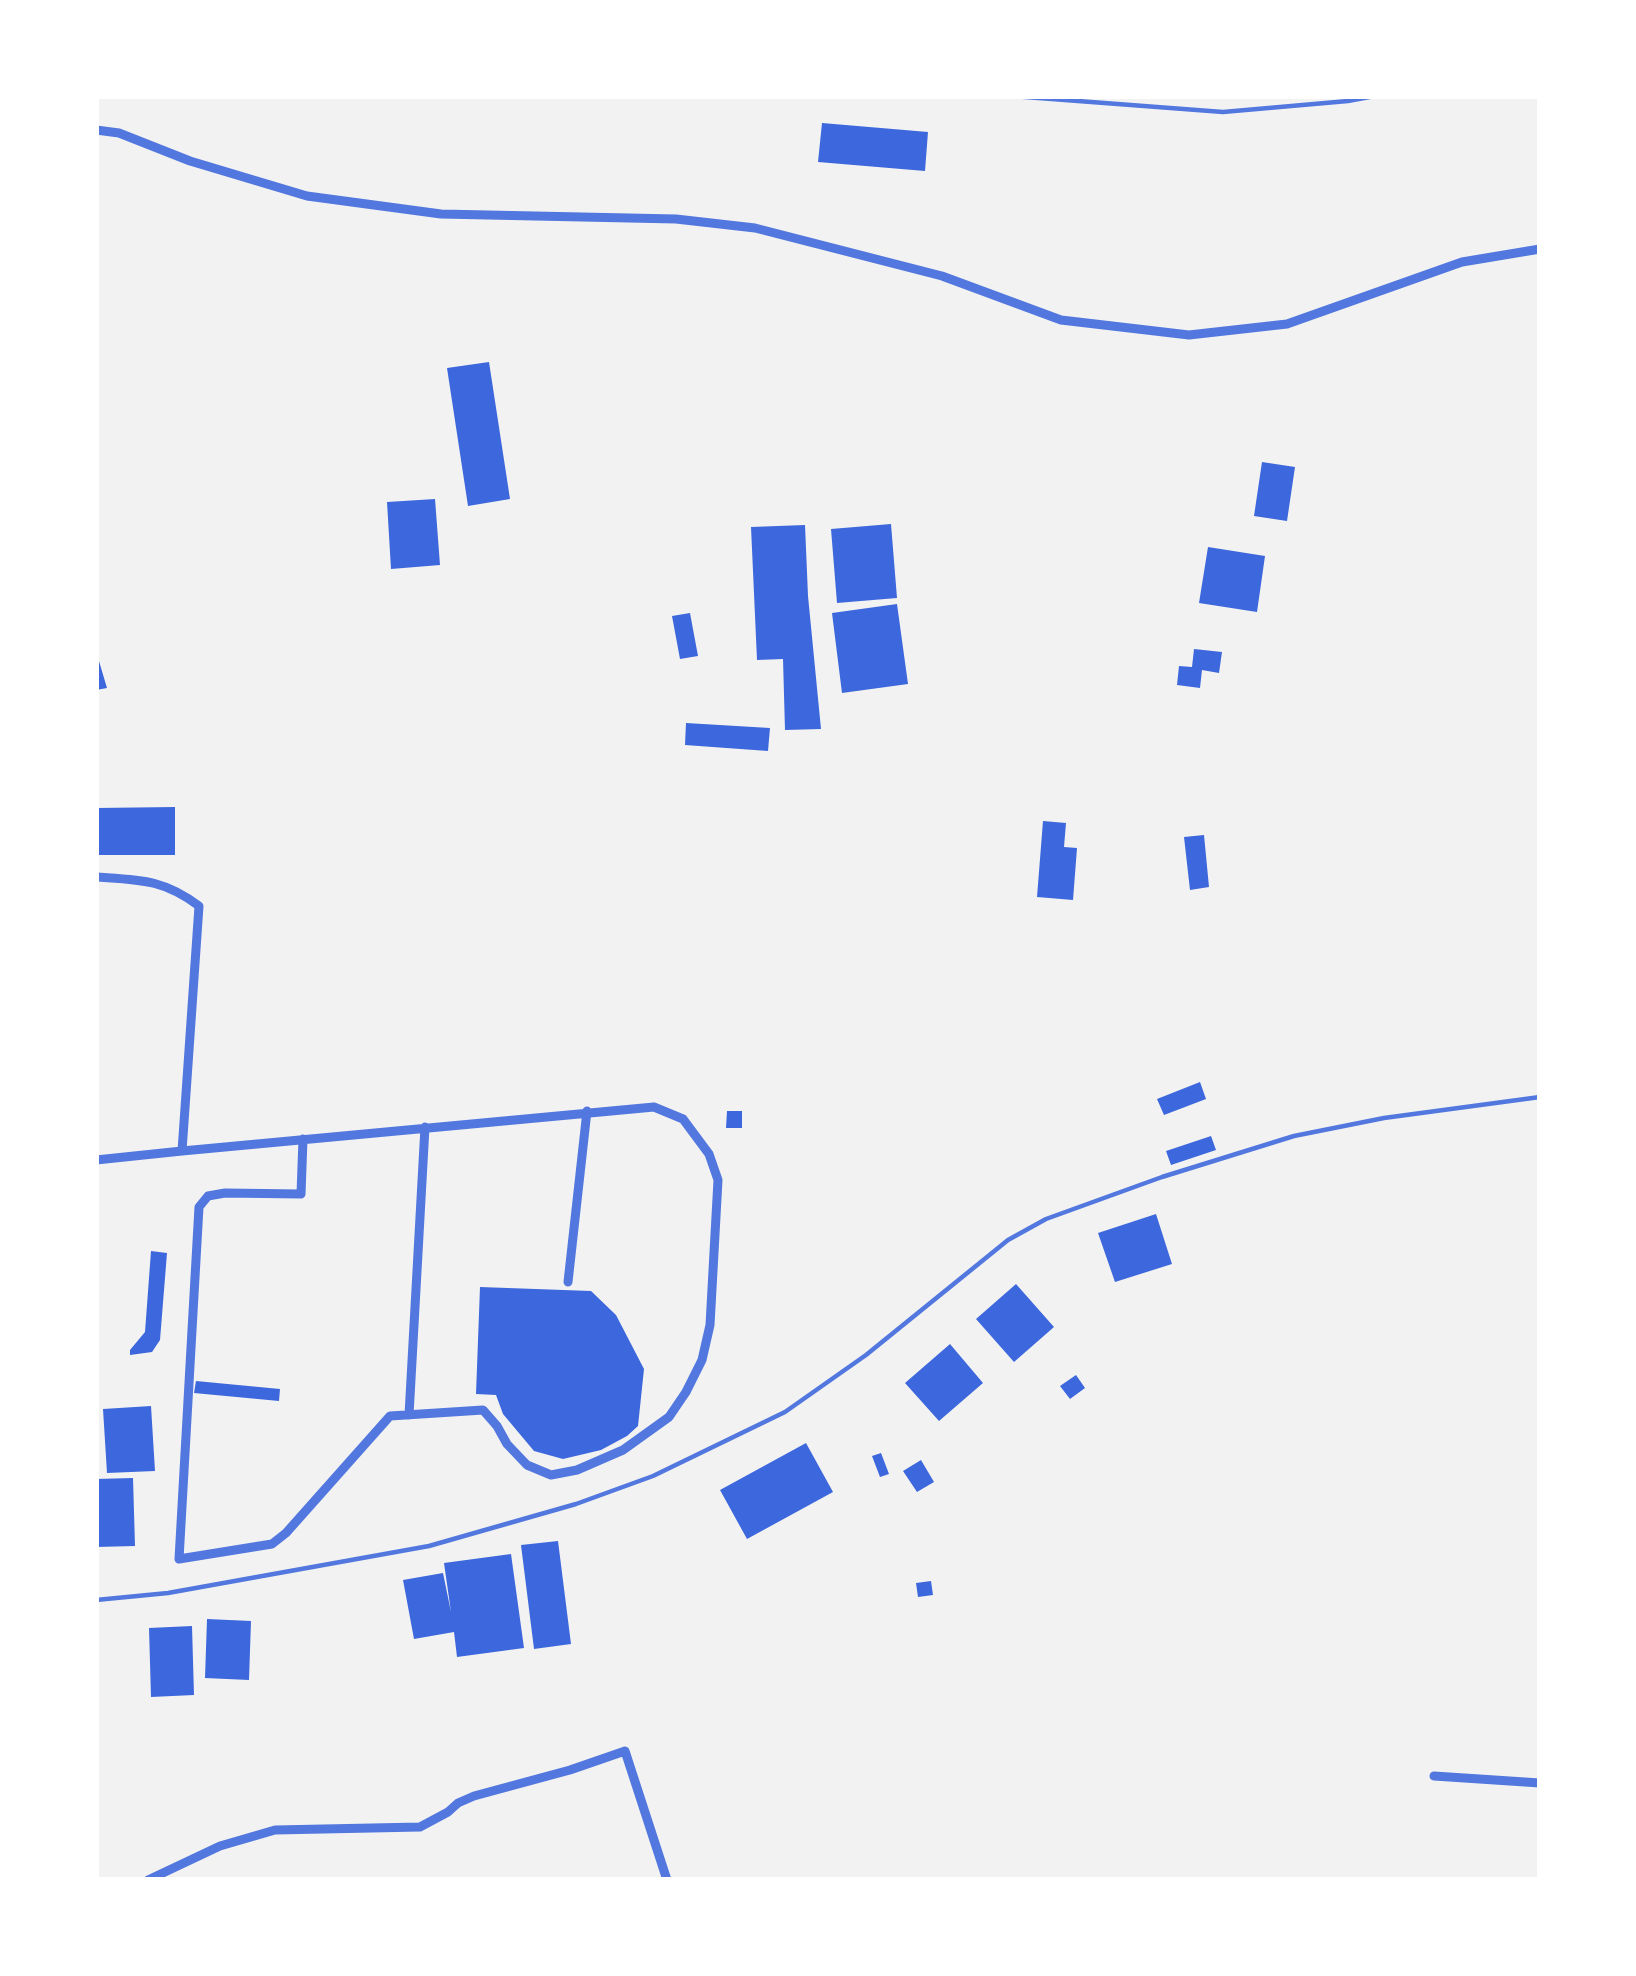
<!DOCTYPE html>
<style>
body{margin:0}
#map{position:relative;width:1636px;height:1976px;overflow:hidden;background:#f2f2f2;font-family:"Noto Sans",sans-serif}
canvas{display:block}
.frame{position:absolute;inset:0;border:99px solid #fff;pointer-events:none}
</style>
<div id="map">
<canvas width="1636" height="1976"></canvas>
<div class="frame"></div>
</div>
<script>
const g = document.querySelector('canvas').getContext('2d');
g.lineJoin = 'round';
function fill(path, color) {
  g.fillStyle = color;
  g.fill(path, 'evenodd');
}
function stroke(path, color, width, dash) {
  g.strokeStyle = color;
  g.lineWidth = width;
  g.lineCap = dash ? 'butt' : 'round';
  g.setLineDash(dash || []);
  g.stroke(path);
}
fill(new Path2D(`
 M822 123 928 132 925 171 818 162Z
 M489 362 510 499 468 506 447 368Z
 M1262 462 1295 467 1287 521 1254 516Z
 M435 499 440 565 391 569 387 502Z
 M891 524 897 598 837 603 831 529Z
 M805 525 808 596 821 729 785 730 783 659 757 660 751 527Z
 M1208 547 1265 556 1257 612 1199 603Z
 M897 604 908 684 842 693 832 613Z
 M690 613 698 656 680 659 672 616Z
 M1194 649 1222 652 1219 673 1202 670 1200 688 1177 685 1179 666 1192 667Z
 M96 651 107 688 96 690Z
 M686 723 770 728 768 751 685 745Z
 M175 807V855H96V808Z
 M1043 821 1066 823 1064 847 1077 848 1073 900 1037 897Z
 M1204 835 1209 887 1190 890 1184 837Z
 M1200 1082 1206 1099 1164 1115 1157 1099Z
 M727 1111H742V1128H726Z
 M1211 1136 1216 1150 1171 1165 1166 1151Z
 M1156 1214 1172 1264 1115 1282 1098 1233Z
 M151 1251 167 1253 160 1340 152 1352 130 1355V1350L145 1332Z
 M1016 1284 1054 1327 1014 1362 976 1319Z
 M480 1287 591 1291 616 1315 644 1369 638 1426 627 1436 601 1450 563 1459 534 1451 503 1414 496 1395 476 1394Z
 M950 1344 983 1383 939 1421 905 1383Z
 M1076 1375 1085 1388 1070 1399 1060 1386Z
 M196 1381 280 1389 279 1401 194 1393Z
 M151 1406 155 1471 107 1473 103 1409Z
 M806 1443 833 1492 747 1539 720 1490Z
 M881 1453 889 1474 880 1477 872 1456Z
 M921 1460 934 1482 917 1492 903 1471Z
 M133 1478 135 1546 96 1547V1479Z
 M558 1541 571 1644 534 1649 521 1545Z
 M511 1554 524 1648 457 1657 454 1632 414 1639 403 1580 443 1573 451 1612 444 1563Z
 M931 1581 933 1595 918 1597 916 1583Z
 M207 1619 251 1621 249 1680 205 1678Z
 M192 1626 194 1695 151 1697 149 1628Z`), '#3d67dc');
stroke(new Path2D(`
 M792 96H877
 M1012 96 1223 112 1348 101 1375 96
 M96 1600 168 1593 429 1546 576 1504 653 1476 785 1412 866 1355 1008 1240 1046 1219 1162 1177 1294 1136 1384 1118 1540 1097`), '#5277de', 4.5);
stroke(new Path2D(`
 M96 130 119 133 190 161 307 196 441 214 676 219 755 228 942 276 1061 320 1189 335 1287 324 1462 262 1540 249
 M96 877C140 880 163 879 199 906L182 1151 96 1160
 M182 1151 654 1107 683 1119 709 1154 718 1180 710 1325 702 1360 686 1392 669 1417 623 1450 577 1470 551 1475 527 1465 507 1444 497 1426 483 1410 390 1416 286 1533 272 1544 179 1559 199 1207 208 1196 225 1193 301 1194 303 1139
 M568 1282 587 1111
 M409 1415 425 1127
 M1434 1776 1540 1783
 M148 1880 220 1846 275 1830 420 1827 448 1812 458 1803 474 1796 570 1770 625 1751 667 1880`), '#5277de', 9);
</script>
